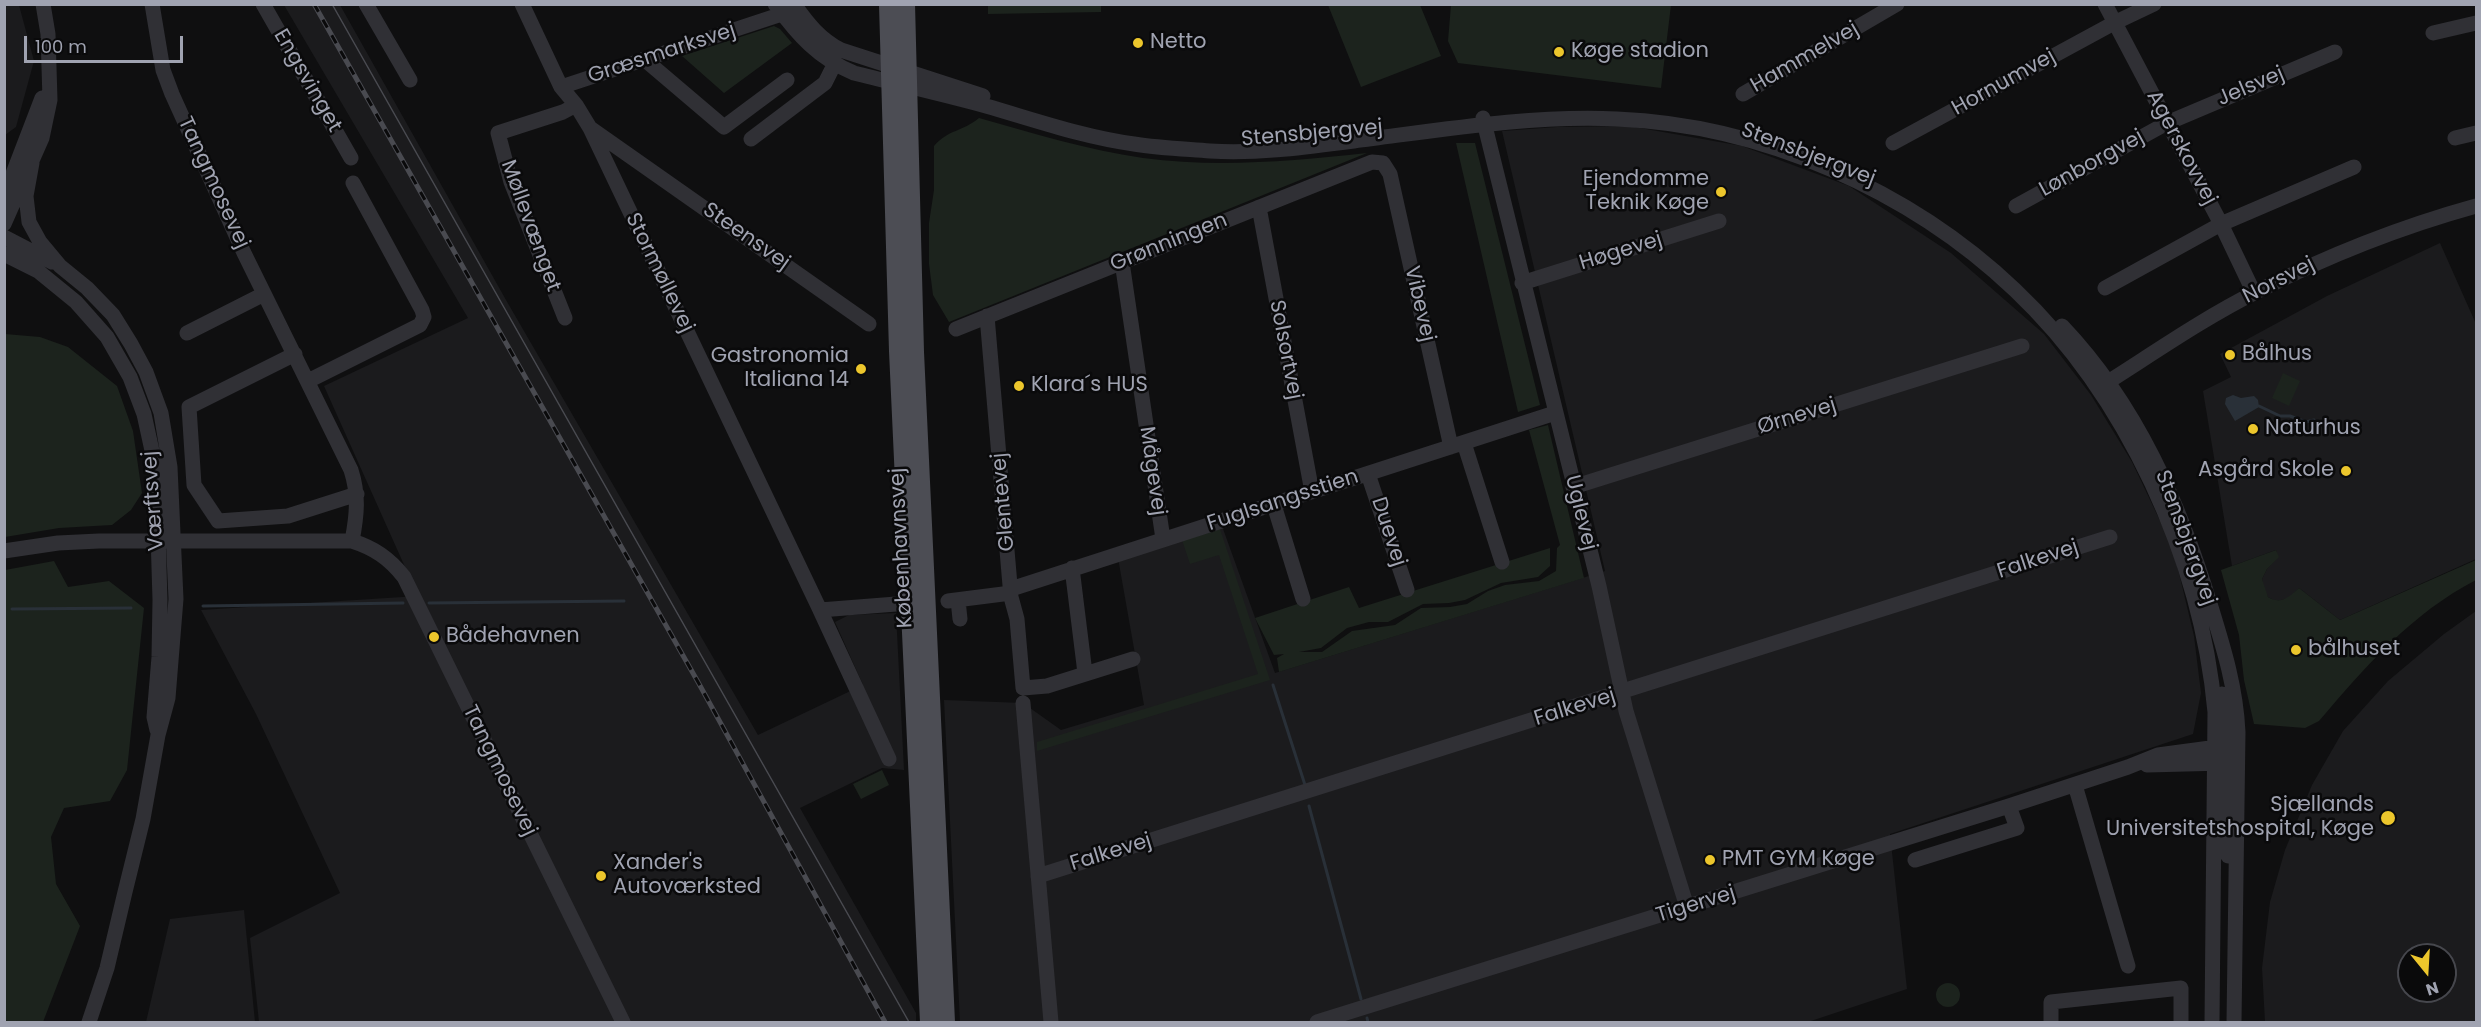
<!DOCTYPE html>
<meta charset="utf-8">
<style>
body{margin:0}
#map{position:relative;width:2481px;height:1027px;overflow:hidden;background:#0f0f10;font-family:Poppins,sans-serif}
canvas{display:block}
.frame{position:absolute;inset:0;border:6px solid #a0a3b1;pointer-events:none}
.north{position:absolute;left:2397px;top:943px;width:60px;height:60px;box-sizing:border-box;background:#0a0a0b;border:2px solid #46474d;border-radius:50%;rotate:162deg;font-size:16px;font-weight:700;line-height:24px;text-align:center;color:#a0a3b1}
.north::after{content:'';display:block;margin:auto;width:21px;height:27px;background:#ecc62c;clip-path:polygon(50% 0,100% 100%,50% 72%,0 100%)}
.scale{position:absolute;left:24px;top:36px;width:159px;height:27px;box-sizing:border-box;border:3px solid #a0a3b1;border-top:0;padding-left:8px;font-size:18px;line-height:21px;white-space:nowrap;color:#a0a3b1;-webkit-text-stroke:4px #0a0a0b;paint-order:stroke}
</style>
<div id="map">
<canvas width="2481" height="1027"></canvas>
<div class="frame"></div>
<div class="north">N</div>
<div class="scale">100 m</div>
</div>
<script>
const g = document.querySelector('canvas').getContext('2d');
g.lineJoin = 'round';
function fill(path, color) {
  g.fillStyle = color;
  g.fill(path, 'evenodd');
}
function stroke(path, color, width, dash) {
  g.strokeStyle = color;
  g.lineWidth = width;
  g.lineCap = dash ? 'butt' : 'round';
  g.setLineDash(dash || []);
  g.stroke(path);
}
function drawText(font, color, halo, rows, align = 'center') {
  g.font = font + ' Poppins,sans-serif';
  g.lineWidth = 5;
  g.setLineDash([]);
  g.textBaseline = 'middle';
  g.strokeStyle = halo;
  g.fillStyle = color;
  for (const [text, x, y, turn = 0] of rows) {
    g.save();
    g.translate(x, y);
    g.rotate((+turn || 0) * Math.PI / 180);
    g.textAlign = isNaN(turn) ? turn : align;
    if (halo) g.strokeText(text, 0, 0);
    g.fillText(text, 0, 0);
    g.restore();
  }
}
fill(new Path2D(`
 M5 4 19 5 34 61 16 127 5 135Z
 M284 5H340L506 300 758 735 863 685 835 622 849 615 896 613 904 770 882 768 800 808 916 1013V1022H259L250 938 340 893 256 714 201 610 418 596 324 386 468 318Z
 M1629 126 1742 146 1849 186 1951 253 2044 334 2091 395 2132 462 2173 548 2194 636 2201 693 2193 734 1890 834 1907 989 1808 1022H960L944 700 1023 703 1061 730 1144 705 1118 558 1222 526 1275 673 1605 571 1502 131 1557 127Z
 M2440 243 2476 324V559L2340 620 2299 588 2288 599 2275 601 2268 597 2264 591 2262 579 2267 569 2278 557 2276 550 2232 566 2203 391 2231 377 2220 354 2327 296Z
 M2476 611V1022H2265L2262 968 2270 902 2285 850 2312 785 2343 731 2388 681 2444 634ZM2409 955H2445V991H2409Z
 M244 910 255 1022H146L170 919Z`), '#1b1b1d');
fill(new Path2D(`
 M988 5H1101V12L988 14Z
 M1328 5H1420L1441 56 1361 87Z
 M1451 5H1671L1661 88 1458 63 1448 41Z
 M774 26 780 29 792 43 724 93 682 56Z
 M979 118C1033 133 1087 150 1143 158 1218 168 1292 161 1367 153L949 322 933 295 929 264V223L934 190V146C949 129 962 132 979 118Z
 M1456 143H1475L1540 405 1518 412Z
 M5 334 40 337 68 347 117 386 133 431 142 493 131 510 112 525 59 528 5 537Z
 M2283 373 2300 381 2289 406 2272 398Z
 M1548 425 1584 578 1279 672 1277 658 1284 654 1274 655 1255 618 1349 587 1359 608 1550 548V566L1538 577 1501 583 1465 600 1449 603 1423 604 1388 622H1369L1347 628 1321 648 1299 652H1322L1352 631 1395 625 1421 608 1450 607 1467 604 1488 591 1505 585 1539 581 1556 571 1557 548 1560 545 1529 430Z
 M1220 529 1270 680 1037 751V742L1258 674 1219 555 1190 564 1182 540Z
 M2276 550 2279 557 2267 569 2262 579 2268 597C2281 605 2289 597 2299 588L2340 620 2476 560V580C2412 613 2365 667 2319 721L2305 728 2254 724 2244 680 2239 635 2221 570Z
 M54 561 68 587 109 581 144 608 127 770 110 801 64 808 51 837 56 884 80 926 43 1022H5V570Z
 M882 770 889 785 861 799 853 784Z
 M1936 995a12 12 0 1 1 24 0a12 12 0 1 1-24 0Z`), '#1c231d');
fill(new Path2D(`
 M2233 395 2241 398 2254 396 2258 400 2259 407 2235 421 2225 404 2226 398Z`), '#293038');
stroke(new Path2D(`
 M2259 406 2280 416H2290L2306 422 2314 420
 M429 603 624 601
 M203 606 403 603
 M12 609 131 608
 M1273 685 1305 785
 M1309 806 1361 999
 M1367 1018 1368 1022`), '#293038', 3);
stroke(new Path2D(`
 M152 4 163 70 172 94 244 253 351 470C359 495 357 515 352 541
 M263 4 351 158
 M366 4 410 80
 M522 4 561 87 576 105 590 128 820 610 909 603
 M775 4C798 35 818 58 854 73 898 84 942 94 986 106 1035 120 1083 137 1134 144 1159 148 1185 149 1210 151 1258 154 1307 147 1354 141 1441 130 1529 115 1617 119 1762 125 1910 190 2015 290 2127 396 2201 559 2215 712L2212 1022
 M794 4C808 24 820 39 841 50L983 96
 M2105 4 2221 224 2254 293
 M2433 33 2476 23
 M644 59 724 127 787 80
 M561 87 782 14 788 10
 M1743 94 1897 4
 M1483 118 1599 586 1626 711 1687 907
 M590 128 869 324
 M2455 138 2476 133
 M751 139 825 83 834 65
 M1893 143 2114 23 2154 4
 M32 163 26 196 29 222 40 242 60 266 87 288 113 315 131 344 146 372 161 413 170 467 176 599 168 698 158 735 143 819 125 892 107 968 89 1022
 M4 197 42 98
 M2016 206 2167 123 2335 52
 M1259 207 1312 492
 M4 224 42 138 50 100 48 34 43 4
 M4 237 52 262
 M4 254 38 271 76 302 107 337 130 377 144 414 156 469 160 600 159 657 154 717 157 730
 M1122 262 1163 539
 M1522 283 1719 221
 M2105 288 2221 224 2354 167
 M987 316 1011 597 1017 619 1023 688 1047 686 1133 659
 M565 318 511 182 498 133 563 112 576 105
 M2062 326C2137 405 2180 504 2211 607 2224 649 2236 688 2238 732L2234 1022
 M956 329 1372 162 1383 163 1390 174 1451 447
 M187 333 264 294
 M295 354 189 407 194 485 218 521 288 516 357 494
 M308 381 420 325 424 317 422 310 353 183
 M2100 387C2151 355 2202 319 2256 292 2327 256 2400 227 2476 206
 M1464 443 1502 562
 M1368 474 1407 590
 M1573 487 2022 346
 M1274 505 1303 599
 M4 551 58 543 99 541H352C374 548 389 558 404 577L623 1022
 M1072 568 1085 673
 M1011 589 1555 413
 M958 600 960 619
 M948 601 1011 593
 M820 610 889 759
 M2222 694 2226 746 2231 752
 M1023 703 1051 1022
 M2220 754 2226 762 2225 850 2228 856
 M2147 765 2225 763
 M2075 785 2128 966
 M1915 860 2017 828 2009 806
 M1038 876 2110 537
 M1317 1022 2009 806 2128 767 2158 755 2225 746
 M2051 1022V1002L2181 988V1022`), '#303035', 15);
stroke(new Path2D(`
 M888 4 898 351 929 1022
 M906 4 915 352 946 1022`), '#4c4d54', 18);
stroke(new Path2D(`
 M332 4 909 1022`), '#494a50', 1.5);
const rail = new Path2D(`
 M314 4 698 682 885 1022`);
stroke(rail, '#494a50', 5);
stroke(rail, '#0a0a0b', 3, [9]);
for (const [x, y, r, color] of [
 [1138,43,6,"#ecc62c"],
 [1559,52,6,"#ecc62c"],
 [1721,192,6,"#ecc62c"],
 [2230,355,6,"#ecc62c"],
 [861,369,6,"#ecc62c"],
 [1019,386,6,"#ecc62c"],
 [2253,429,6,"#ecc62c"],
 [2346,471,6,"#ecc62c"],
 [434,637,6,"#ecc62c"],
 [2296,650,6,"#ecc62c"],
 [2388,818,8,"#ecc62c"],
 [1710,860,6,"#ecc62c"],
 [601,876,6,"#ecc62c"]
]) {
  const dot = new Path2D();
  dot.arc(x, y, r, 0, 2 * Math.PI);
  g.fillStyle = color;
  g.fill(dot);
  stroke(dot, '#0a0a0b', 2);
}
drawText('21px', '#a0a3b1', '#0a0a0b', [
 ["Netto",1150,43],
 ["Køge stadion",1571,52],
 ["Ejendomme",1709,180,"right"],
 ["Teknik Køge",1709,204,"right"],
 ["Bålhus",2242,355],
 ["Gastronomia",849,357,"right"],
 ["Italiana 14",849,381,"right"],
 ["Klara´s HUS",1031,386],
 ["Naturhus",2265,429],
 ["Asgård Skole",2334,471,"right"],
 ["Bådehavnen",446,637],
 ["bålhuset",2308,650],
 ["Sjællands",2374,806,"right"],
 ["Universitetshospital, Køge",2374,830,"right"],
 ["PMT GYM Køge",1722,860],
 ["Xander's",613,864],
 ["Autoværksted",613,888]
], 'left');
drawText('21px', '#a0a3b1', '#0a0a0b', [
 ["Græsmarksvej",662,54,-18],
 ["Hammelvej",1805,58,-30],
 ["Engsvinget",307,81,60],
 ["Hornumvej",2004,83,-29],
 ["Jelsvej",2251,87,-23],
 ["Stensbjergvej",1312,134,-5],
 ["Agerskovvej",2181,148,62],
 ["Stensbjergvej",1808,155,21],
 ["Lønborgvej",2092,164,-29],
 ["Tangmosevej",213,183,65],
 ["Møllevænget",530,226,70],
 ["Steensvej",746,237,35],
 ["Grønningen",1169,243,-22],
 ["Høgevej",1621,252,-17],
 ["Stormøllevej",659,273,64],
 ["Norsvej",2279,281,-27],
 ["Vibevej",1419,304,77],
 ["Solsortvej",1285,350,79],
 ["Ørnevej",1797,417,-17],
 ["Mågevej",1152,471,82],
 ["Værftsvej",154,501,-94],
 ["Fuglsangsstien",1283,501,-18],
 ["Glentevej",1004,502,-95],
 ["Uglevej",1580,513,76],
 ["Duevej",1388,532,72],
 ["Stensbjergvej",2185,538,70],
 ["Københavnsvej",902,548,-93],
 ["Falkevej",2038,560,-18],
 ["Falkevej",1575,708,-17],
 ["Tangmosevej",499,771,64],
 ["Falkevej",1111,853,-17],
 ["Tigervej",1696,905,-17]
]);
</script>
